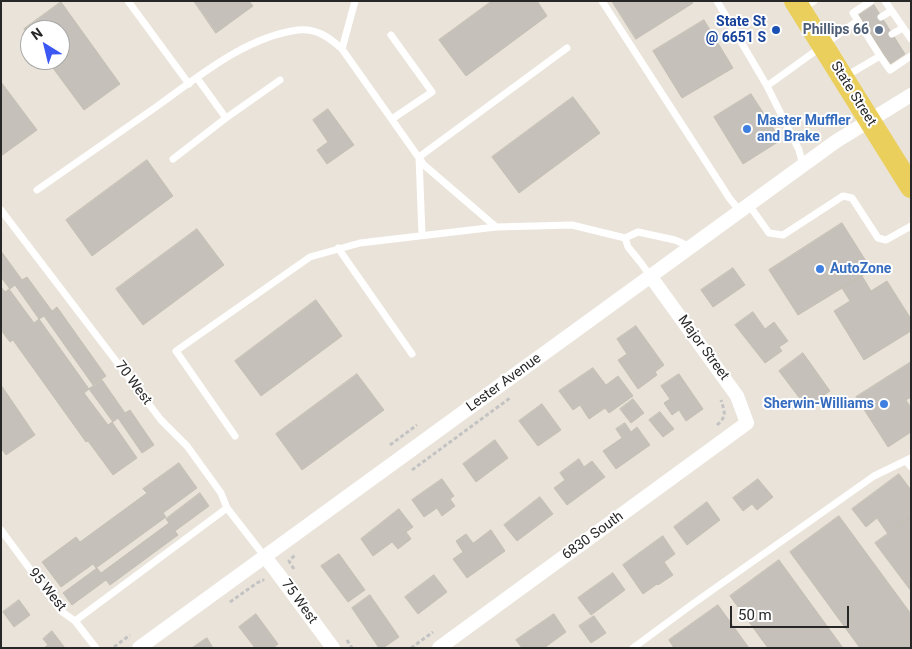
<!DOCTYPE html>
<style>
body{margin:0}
#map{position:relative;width:912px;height:649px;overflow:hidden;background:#eae3d9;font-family:Roboto,sans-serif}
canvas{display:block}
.frame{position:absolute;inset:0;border:2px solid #272727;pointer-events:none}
.north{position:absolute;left:20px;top:20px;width:50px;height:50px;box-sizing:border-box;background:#fff;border:1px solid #a9a9a9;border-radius:50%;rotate:324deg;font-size:14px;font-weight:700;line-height:20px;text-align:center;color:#272727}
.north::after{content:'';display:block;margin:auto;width:18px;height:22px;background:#3c58f3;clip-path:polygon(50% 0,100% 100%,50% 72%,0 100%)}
.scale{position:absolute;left:730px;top:606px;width:119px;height:22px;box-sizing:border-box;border:2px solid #272727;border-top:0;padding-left:6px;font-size:15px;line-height:18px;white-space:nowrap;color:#272727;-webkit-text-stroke:4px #fff;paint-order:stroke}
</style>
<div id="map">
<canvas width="912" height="649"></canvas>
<div class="frame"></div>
<div class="north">N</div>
<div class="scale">50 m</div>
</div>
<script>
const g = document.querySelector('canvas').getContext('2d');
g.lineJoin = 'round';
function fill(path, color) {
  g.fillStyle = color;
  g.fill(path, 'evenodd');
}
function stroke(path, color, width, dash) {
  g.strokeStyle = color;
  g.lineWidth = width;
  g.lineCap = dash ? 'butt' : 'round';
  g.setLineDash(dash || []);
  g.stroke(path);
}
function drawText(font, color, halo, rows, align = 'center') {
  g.font = font + ' Roboto,sans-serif';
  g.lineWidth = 4;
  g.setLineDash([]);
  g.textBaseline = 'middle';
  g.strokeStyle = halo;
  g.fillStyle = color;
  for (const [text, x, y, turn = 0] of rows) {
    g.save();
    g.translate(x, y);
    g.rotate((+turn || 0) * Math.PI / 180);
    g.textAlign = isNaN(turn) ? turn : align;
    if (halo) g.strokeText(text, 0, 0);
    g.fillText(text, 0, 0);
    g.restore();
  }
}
const building = new Path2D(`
 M194 1H249L253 6 216 33Z
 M492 1H537L547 16 466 76 439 40Z
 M612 1H691L693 3 636 39Z
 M61 2 120 84 84 110 47 60H60V30H30V37L24 29Z
 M874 5 905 54 890 64 859 15Z
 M704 20 733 68 682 98 653 51Z
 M1 82 37 130 1 156Z
 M751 94 781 140 743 164 714 117Z
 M573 97 600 133 519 193 492 157Z
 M328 109 354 145 327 164 317 150 328 142 313 120Z
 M147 160 173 196 92 256 66 220Z
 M842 223 871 269 862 276 798 315 769 270Z
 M197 229 224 265 143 325 116 289Z
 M1 251 22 280 27 277 52 311 57 307 106 376 93 385 44 316 39 319 15 285 10 289 1 277Z
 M733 268 745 285 713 307 701 290Z
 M862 276 871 291 887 281 911 319V331L864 360 834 311 850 301 842 288Z
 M1 287 5 292 9 289 34 323 39 319 89 389 84 393 108 425 112 422 137 458 113 475 88 441 86 442 13 340 10 342 1 330Z
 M316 300 342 336 261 396 235 361Z
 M753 312 765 329 774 322 788 341 779 347 782 351 765 363 735 325Z
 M636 326 664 365 655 372 657 375 638 389 618 360 627 354 617 339Z
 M803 353 830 391 807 408 779 371Z
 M911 362V397L906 400 911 408V432L888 447 856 397Z
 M593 368 606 385 618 376 633 396 609 413 605 408 589 419 580 405 573 410 559 391Z
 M357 374 384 410 302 470 276 434Z
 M679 374 703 409 686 421 679 410 672 415 664 403 670 399 661 386Z
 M102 380 125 413 130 410 154 445 142 453 118 418 113 422 89 389Z
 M1 385 35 435 6 455 1 448Z
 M633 399 644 413 631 423 620 409Z
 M542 404 561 430 538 446 519 421Z
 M660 412 674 429 663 437 649 420Z
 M625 423 631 432 637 427 650 445 616 469 603 451 622 438 616 429Z
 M495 440 508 458 476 482 463 464Z
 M579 459 584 467 592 461 605 477 567 505 554 488 565 480 560 473Z
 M179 463 197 488 163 513 166 517 96 568 93 564 61 587 42 562 76 537 80 542 147 493 143 489Z
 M899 474 911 490V517L888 534 877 518 866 527 852 509Z
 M442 479 454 496 450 499 455 506 442 516 437 508 424 517 412 500Z
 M758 479 773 497 757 510 752 504 743 511 733 498Z
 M200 493 209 506 175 531 178 535 110 585 106 580 72 605 63 593 97 568 101 573 169 523 166 519Z
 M540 497 553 514 517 541 504 525Z
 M707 502 720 520 687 545 674 527Z
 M399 509 413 527 406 532 411 539 398 549 392 542 373 556 361 539Z
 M839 516 911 614V648H860L790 552Z
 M911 517V591L875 543Z
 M491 530 505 551 467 578 453 559 463 552 456 541 466 534 473 543Z
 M663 536 675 554 664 562 673 575 658 585 657 584 643 594 623 565Z
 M339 554 365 590 348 602 321 566Z
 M779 560 843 648H768L730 596Z
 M613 573 625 590 591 615 578 598Z
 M434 575 447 592 418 614 405 597Z
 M370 595 399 637 383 648H379L352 608Z
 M19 600 30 615 14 627 3 612Z
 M718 605 749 648H674L669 640Z
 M256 614 278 644 273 648H255L239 627Z
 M554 614 566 632 544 648H522L516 640Z
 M594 616 606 633 591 643 579 626Z
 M52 631 65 648H44L48 645 43 639Z
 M207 638 213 648H192Z`);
fill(building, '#c5c0b9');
stroke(building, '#c4bfb3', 1);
stroke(new Path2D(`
 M717 425C727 416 725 413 721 400
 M390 445 417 425
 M412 470 510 398
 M294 569 289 561 296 554
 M230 602 257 583 263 580 264 581
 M347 640 352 648
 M114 647 130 635
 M411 648 433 632`), '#c3c3c3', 3, [4, 2.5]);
stroke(new Path2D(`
 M128 1 189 84
 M602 1 730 199 740 211
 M717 1 767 86 799 150 803 166
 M885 1 911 39
 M803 8 814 1
 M881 17 891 11
 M892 34 903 28
 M391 35 432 92 392 119
 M342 49 355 1
 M880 56 890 70 911 56
 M846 76 880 56 853 13 871 1
 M197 78 226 118 280 80
 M767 86 857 21
 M173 159 226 118
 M37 190C77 162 116 135 156 107 198 77 245 37 298 30 316 28 329 37 342 49L424 165 496 227
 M749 205 769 233 783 235 843 196 852 198 878 238 886 240 911 226
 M1 210 161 420 187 446 221 493 227 508 265 557
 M422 235 419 157 567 48
 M625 238 628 247 641 263 651 277
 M338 248 412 354
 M235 436 176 351 310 257 360 243 496 227 572 225 625 238 638 232 675 240 691 247
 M906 461 911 467
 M1 530 61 611 75 621 96 648
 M75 621 227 508
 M633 648 694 603 874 476 911 458`), '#fff', 7);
stroke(new Path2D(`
 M265 557 276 571 333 648
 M139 648 835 142 911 95
 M439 648 747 423 737 396 651 277`), '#fff', 14);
stroke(new Path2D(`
 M795 1 911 187`), '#ebcf5c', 22);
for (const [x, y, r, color] of [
 [776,30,5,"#1a4fb4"],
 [879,30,5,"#5c6f8a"],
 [747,129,5,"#3f7fe0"],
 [820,269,5,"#3f7fe0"],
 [884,404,5,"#3f7fe0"]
]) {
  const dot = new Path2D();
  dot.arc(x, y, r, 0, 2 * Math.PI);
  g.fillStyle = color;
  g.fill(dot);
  stroke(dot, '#fff', 2);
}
drawText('bold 14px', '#164399', '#fff', [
 ["State St",766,22],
 ["@ 6651 S",766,38]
], 'right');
drawText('bold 14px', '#4e5e75', '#fff', [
 ["Phillips 66",869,30]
], 'right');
drawText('14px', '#272727', '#fff', [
 ["State Street",853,94,58],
 ["Major Street",703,348,54],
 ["70 West",133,383,53],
 ["Lester Avenue",504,383,-36],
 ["6830 South",593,536,-36],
 ["95 West",47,590,51],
 ["75 West",299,602,54]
]);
drawText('bold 14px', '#366cbe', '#fff', [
 ["Master Muffler",757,121],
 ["and Brake",757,137],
 ["AutoZone",830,269],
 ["Sherwin-Williams",874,404,"right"]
], 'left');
</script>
